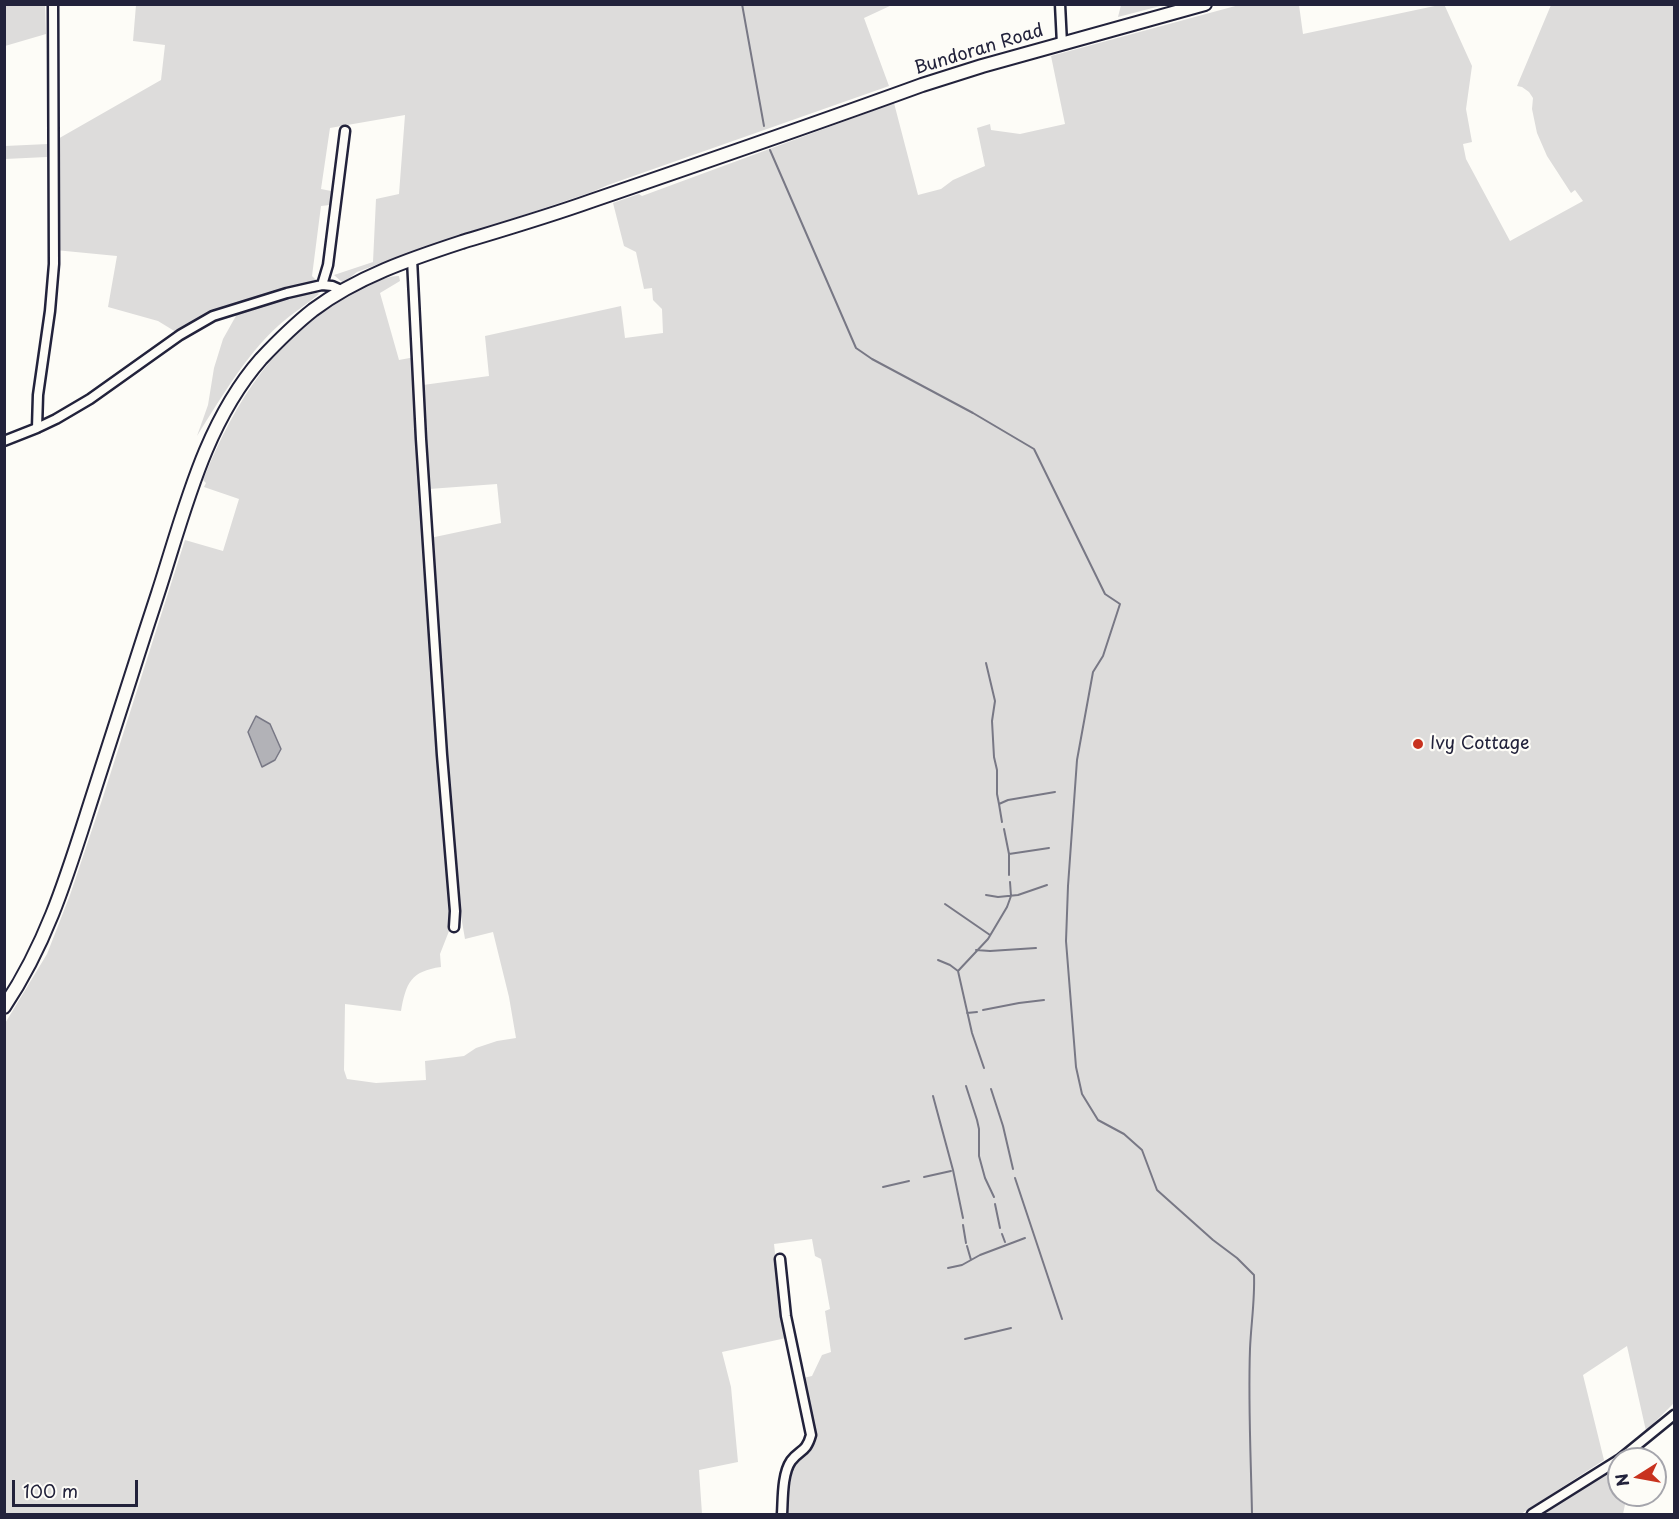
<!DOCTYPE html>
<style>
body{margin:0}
#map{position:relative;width:1679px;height:1519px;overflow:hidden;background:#fdfcf7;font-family:"Playpen Sans",sans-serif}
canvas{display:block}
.frame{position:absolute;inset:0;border:6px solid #22223b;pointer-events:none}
.north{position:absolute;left:1607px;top:1447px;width:60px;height:60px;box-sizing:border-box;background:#fdfcf7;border:2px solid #a5a5ac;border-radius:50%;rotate:259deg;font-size:16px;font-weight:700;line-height:24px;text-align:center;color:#22223b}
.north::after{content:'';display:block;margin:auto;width:21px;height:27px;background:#c8321e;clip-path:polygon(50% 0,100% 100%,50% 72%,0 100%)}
.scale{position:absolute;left:12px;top:1480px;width:126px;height:27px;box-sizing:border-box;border:3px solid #22223b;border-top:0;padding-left:8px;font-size:18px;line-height:21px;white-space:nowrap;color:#22223b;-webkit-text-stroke:4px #fdfcf7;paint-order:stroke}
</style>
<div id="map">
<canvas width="1679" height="1519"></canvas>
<div class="frame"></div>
<div class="north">N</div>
<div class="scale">100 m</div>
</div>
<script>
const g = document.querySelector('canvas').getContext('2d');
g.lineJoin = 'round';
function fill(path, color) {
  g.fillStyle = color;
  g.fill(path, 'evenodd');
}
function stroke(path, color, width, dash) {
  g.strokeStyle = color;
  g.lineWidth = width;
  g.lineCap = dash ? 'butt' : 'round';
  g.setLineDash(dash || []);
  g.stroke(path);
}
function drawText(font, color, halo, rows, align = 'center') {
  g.font = font + ' "Playpen Sans",sans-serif';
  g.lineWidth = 4.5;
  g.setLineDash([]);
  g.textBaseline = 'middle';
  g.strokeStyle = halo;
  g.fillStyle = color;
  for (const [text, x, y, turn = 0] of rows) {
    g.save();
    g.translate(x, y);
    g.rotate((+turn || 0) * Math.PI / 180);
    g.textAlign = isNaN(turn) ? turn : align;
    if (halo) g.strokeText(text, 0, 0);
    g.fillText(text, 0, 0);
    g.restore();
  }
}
fill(new Path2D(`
 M5 4 45 5 46 34 5 46Z
 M1444 4 1472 66 1466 109 1472 142 1463 144 1466 159 1510 241 1583 201 1575 190 1571 193 1547 156 1537 133 1532 109 1533 98 1529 92 1522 87 1517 86 1551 5H1674V1403L1646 1431 1627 1346 1583 1375 1604 1460 1521 1514H786L792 1469 807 1453 814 1442 803 1378 812 1376 822 1355 831 1352 825 1311 830 1309 821 1259 815 1256 812 1239 774 1244 782 1317 786 1338 722 1352 731 1387 738 1462 699 1470 702 1514H5L4 1025 47 954 70 895 103 797 185 540 223 551 239 499 204 487 206 483 203 480C236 399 277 333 357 292 369 286 386 275 399 276L400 281 380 293 399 360 415 357C423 541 437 724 452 907L451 926 440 954 441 967C411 971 406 983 401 1011L345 1004 344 1070 347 1079 376 1083 426 1080 425 1061 464 1056 476 1048 497 1041 516 1038 509 997 493 932 465 939 456 887 453 822 430 538 501 523 497 484 429 489 423 385 489 376 485 336 621 306 625 338 663 333 662 309 653 300 652 288 644 289 636 252 624 246 613 203 639 194 642 196 894 103 918 195 941 189 953 180 985 166 977 128 990 124 991 130 1020 134 1065 124 1051 56 1239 5H1299L1303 34Z
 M136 5H892L864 18 889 86 608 185 592 192 387 261 357 272 343 283 334 275 373 262 376 199 399 194 405 115 330 128 321 189 331 191 330 205 321 206 312 276 316 280 224 306 176 332 158 321 108 307 117 256 55 250 56 140 161 80 165 45 133 41Z
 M1121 5V4L1164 5 1118 17Z
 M48 144 47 157 5 159V146Z
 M314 291 319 294C306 305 291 314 278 326 245 356 221 398 197 436L208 405 214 368 223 339 237 314Z
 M1619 1464V1495H1627L1623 1514H1542Z`), '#dddcdb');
const water = new Path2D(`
 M256 716 270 724 281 749 275 760 262 767 248 732Z`);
fill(water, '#b2b2b7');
stroke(water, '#787885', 1.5);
stroke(new Path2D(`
 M742 4 764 126
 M770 150 856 348 872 359 973 413 1034 449 1105 594 1120 604 1103 656 1093 672 1077 760 1068 886 1066 941 1076 1067 1082 1094 1098 1120 1124 1134 1142 1150 1157 1190 1213 1240 1237 1258 1254 1275C1255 1300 1251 1324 1250 1349 1248 1404 1251 1459 1252 1514
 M986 663 995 701 992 721 994 757 997 770V794L999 804
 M1002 822 999 804 1008 800 1055 792
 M1004 829 1009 854V875
 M1009 854 1049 848
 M986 895 998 897 1018 895 1047 885
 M945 904 990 935
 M976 950 990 951 1036 948
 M938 960 950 965 958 971 972 1033 984 1068
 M958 971 988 939 1007 907 1011 896 1010 882
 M983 1010 1019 1003 1044 1000
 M967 1013 977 1012
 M966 1086 977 1120 979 1129V1156L985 1178 994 1197
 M991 1089 1003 1126 1013 1169
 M933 1096 953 1170 963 1218
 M924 1177 951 1171
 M1015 1178 1062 1319
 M883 1187 909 1181
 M995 1204 1000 1228
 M963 1225 966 1243
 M1002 1234 1005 1242
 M967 1246 971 1260
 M948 1268 962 1265 980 1255 1025 1238
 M965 1339 1011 1328`), '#787885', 2);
const minor = new Path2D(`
 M1060 4 1062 44
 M412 259 421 439 442 755 455 911 454 927
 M322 285 328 265 345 131
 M37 428 56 419 90 399 180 335 213 316 287 293 322 285 332 286 343 291
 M4 441 37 428 38 395 50 311 54 264 53 4
 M780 1259 786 1316 811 1435C806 1453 800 1449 791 1461 782 1474 783 1499 782 1514
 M1532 1514 1620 1459 1674 1415`);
const highway = new Path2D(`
 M4 1007C47 943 67 876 90 804 113 733 135 663 158 593 184 513 204 424 261 359 277 342 294 325 313 310 357 277 410 259 462 242 505 229 549 216 591 201 702 163 812 125 922 85L982 66 1205 4`);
stroke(minor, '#22223b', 13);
stroke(highway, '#22223b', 16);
stroke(minor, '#fdfcf7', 8);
stroke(highway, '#fdfcf7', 12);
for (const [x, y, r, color] of [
 [1418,744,6,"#c8321e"]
]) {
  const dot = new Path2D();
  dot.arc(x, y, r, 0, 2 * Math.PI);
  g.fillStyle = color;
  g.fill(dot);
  stroke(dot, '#fdfcf7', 2);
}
drawText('18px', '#22223b', '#fdfcf7', [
 ["Bundoran Road",979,50,-17]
]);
drawText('18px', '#22223b', '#fdfcf7', [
 ["Ivy Cottage",1430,744]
], 'left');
</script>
